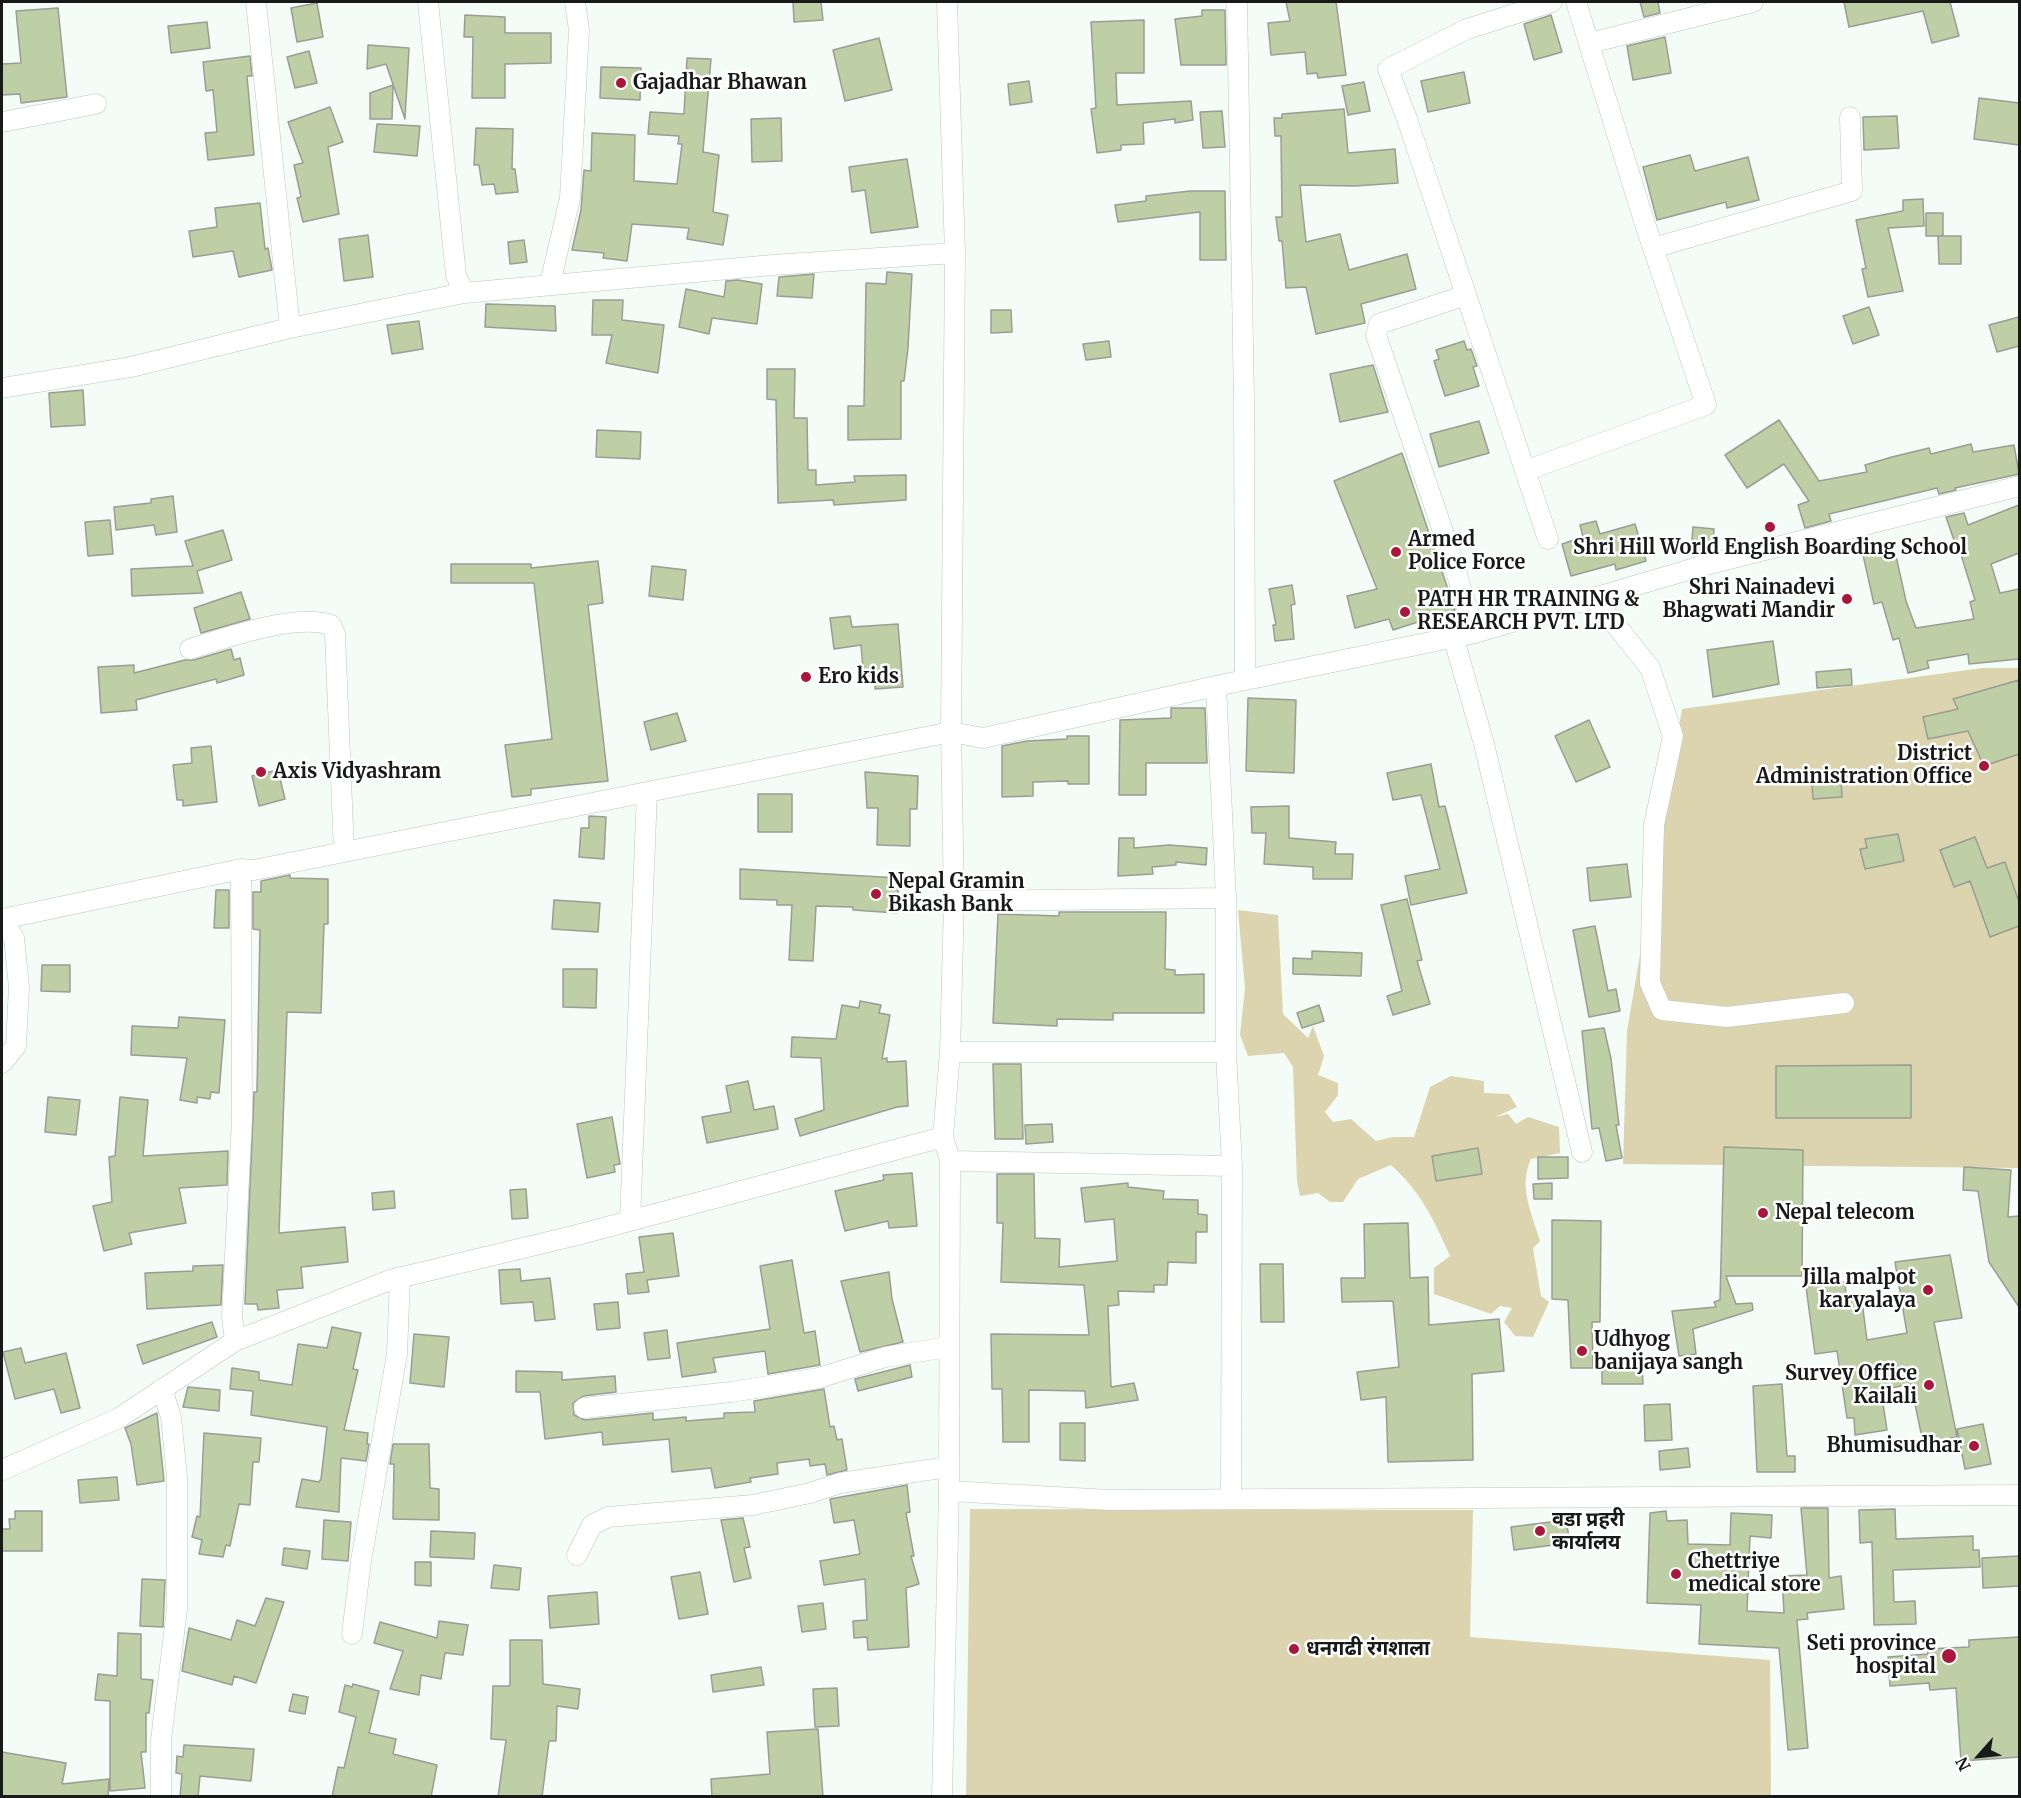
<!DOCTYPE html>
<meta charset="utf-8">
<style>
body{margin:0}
#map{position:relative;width:2021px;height:1798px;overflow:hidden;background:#f3fcf6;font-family:Merriweather,serif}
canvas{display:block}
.frame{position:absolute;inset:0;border:3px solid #171a18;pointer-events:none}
.north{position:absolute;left:1949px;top:1726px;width:60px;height:60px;-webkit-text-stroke:4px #fff;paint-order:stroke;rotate:243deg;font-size:16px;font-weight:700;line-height:24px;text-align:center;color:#171a18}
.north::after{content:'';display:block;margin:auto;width:21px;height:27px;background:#171a18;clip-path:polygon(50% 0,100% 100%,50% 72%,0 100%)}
</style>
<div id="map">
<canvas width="2021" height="1798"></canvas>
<div class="frame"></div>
<div class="north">N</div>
</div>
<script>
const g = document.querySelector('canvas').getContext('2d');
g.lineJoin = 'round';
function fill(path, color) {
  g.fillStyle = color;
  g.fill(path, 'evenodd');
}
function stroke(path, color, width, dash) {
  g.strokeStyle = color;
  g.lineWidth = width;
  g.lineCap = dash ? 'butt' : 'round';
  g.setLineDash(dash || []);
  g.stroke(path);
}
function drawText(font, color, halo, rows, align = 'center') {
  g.font = font + ' Merriweather,"Noto Sans Devanagari",serif';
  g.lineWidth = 5;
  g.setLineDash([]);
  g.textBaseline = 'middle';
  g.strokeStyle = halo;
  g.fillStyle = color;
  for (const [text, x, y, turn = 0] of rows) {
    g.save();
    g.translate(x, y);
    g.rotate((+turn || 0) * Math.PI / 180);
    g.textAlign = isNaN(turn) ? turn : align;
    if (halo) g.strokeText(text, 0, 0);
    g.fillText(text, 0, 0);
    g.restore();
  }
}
fill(new Path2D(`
 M1982 668H2019V1168L1623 1164 1627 1031 1682 709Z
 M1238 910 1278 915 1283 1014 1308 1038 1313 1026 1324 1056 1318 1075 1338 1083V1095L1325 1112 1333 1122 1351 1119 1376 1141 1393 1137H1414L1430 1087 1451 1076 1484 1081V1093L1509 1094 1517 1107 1495 1117 1508 1114 1516 1124 1528 1117 1559 1127 1560 1153 1531 1159C1518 1186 1532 1214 1540 1241L1533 1248 1541 1296 1549 1302 1533 1337 1515 1336 1504 1322 1512 1308 1500 1306 1491 1314 1434 1294V1268L1450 1256C1434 1220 1421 1192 1391 1165L1358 1179 1343 1202H1330L1318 1193 1300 1196 1297 1182 1293 1067 1284 1053 1248 1056 1240 1035 1245 988Z
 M970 1509 1473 1510 1470 1637 1770 1660 1771 1796H966Z`), '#dbd4ae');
const building = new Path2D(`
 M793 2H821L823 20 794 22Z
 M1286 2H1336L1346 75 1318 78 1317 73 1307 74 1305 52 1271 55 1268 23 1290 21Z
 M1640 2H1658L1660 13 1644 17Z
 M1844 2H1950L1959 36 1932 43 1923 11 1849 27Z
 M317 3 323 37 297 42 291 8Z
 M58 8 67 97 21 103 20 94 2 95V64L21 63 16 11Z
 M1202 10H1225L1226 65H1181L1175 19 1202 16Z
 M465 15 505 17V33H551V63L505 64V98H472L473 37H464Z
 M1551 15 1562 52 1534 60 1524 24Z
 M1144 20V73H1116L1117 105 1191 101 1193 120 1175 123V119L1143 123 1144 144 1121 145V150L1097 153 1091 109 1096 108 1091 22Z
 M207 22 210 48 171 53 168 26Z
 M1665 37 1671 73 1633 80 1627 46Z
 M879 38 892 90 845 101 833 50Z
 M368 45 409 48 405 119 386 64 367 69Z
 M309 51 317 83 295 88 287 57Z
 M250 56 252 76H247L254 155 208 160 205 133 217 132 213 90 206 91 203 62Z
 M687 58 711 59 703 152 719 155 713 212 728 215 723 245 687 239 689 228 632 224 627 261 603 258 604 253 572 250 581 210 584 170 591 171 592 133 635 135 634 181 677 184 682 144H678L679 136 648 134 650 112 684 114Z
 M601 67 641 68 640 100 600 98Z
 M1464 72 1470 103 1428 112 1421 81Z
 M1029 81 1032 102 1010 105 1008 84Z
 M1364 82 1370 111 1348 115 1342 86Z
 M393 85 392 119H370V93Z
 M1979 98 2019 103V145L1974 139Z
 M330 107 343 142 328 147 339 214 303 222 297 198 301 197 294 165 303 163 288 122Z
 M1344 109 1348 153 1395 149 1398 183 1355 186 1300 185 1306 242 1340 234 1349 270 1407 254 1416 289 1361 304 1365 323 1316 334 1306 287 1286 288 1282 241H1279L1276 217H1282L1281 136H1275L1274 118H1282V114Z
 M1222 111 1225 147 1203 148 1200 112Z
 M1897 116 1899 148 1864 150 1863 117Z
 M781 118 782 161 752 162 751 119Z
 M377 124 420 126 417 156 374 152Z
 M476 128 513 129 512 169H515L518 192 496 194 494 184 482 185 479 165H474Z
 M1690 155 1695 171 1748 157 1759 200 1727 208 1726 202 1657 220 1643 167Z
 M907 159 918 227 871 233 865 190 852 192 849 167Z
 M1190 191H1225L1226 260H1200V212L1118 222 1115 205 1146 201V196Z
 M1923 199 1924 226 1888 228 1903 291 1868 297 1862 269 1866 268 1856 220 1903 211V200Z
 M260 203 265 249 268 248 272 270 239 277 233 251 193 257 189 231 217 227 215 208Z
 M1926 213H1943V236H1926Z
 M368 235 373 277 344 281 339 239Z
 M1938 236H1961V264H1939Z
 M524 240 527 262 510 264 508 242Z
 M887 272 912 274 908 348 904 381H901V439L848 440V406H864L866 283 886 284Z
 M814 274 812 298 777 296 779 277Z
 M738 280 762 284 757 324 712 318 709 334 679 327 686 289 724 297 726 281Z
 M593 300H623L622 320 664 325 658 373 606 363 612 335H592Z
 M486 304 555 306 556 331 485 327Z
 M1869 307 1879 335 1853 344 1843 316Z
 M991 310H1011L1012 332 991 333Z
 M2019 317V346L1997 352 1989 325Z
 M419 321 423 349 392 354 387 325Z
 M1109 341 1111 357 1086 360 1083 344Z
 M1464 341 1467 350 1471 349 1477 366 1473 367 1479 386 1445 396 1434 361 1439 359 1436 350Z
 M1373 365 1388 412 1340 422 1330 374Z
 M767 369H795L794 418H807L808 470H816V485L855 482 854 476 906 475V500L834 505 833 500 778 503 776 400 767 399Z
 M83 390 85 425 51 427 49 393Z
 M1779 420 1819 481 1867 472 1865 465 1892 457 1929 448 1931 454 1971 444 1973 452 2014 445 2019 474 1955 488 1956 490 1939 494 1937 488 1829 514 1831 521 1805 528 1798 505 1809 501 1784 464 1747 488 1725 455Z
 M1479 421 1489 453 1439 467 1430 434Z
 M597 430 641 432 640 459 596 457Z
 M1402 453 1455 610 1393 630 1389 619 1355 628 1347 596 1377 589 1334 481Z
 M173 496 177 532 156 535 154 525 116 530 114 507 151 503V499Z
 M2019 505V553L1991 564 2000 593 2019 589V659L1969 664 1968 654 1927 661 1929 668 1908 673 1899 638 1893 640 1882 602 1874 604 1861 546 1878 543 1882 559 1896 556 1906 601 1916 628 1974 619 1970 602 1975 600 1958 545 1956 546 1946 517 1964 513 1968 525Z
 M110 520 113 554 88 556 85 522Z
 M1596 521 1600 534 1635 524 1646 561 1616 570 1615 564 1571 576 1562 544 1583 537 1580 525Z
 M1693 527 1714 529 1712 551 1691 552Z
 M223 530 232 560 197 571 203 593 132 596 131 569 193 566 185 541Z
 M598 561 603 603 588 605 608 781 531 789V795L512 797 505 745 552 739 534 583H451V564H531V568Z
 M652 566 686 570 683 600 649 596Z
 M1292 585 1295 604 1291 605 1294 639 1275 641 1273 625H1276L1269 589Z
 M241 592 250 619 201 633 194 608Z
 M850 616 852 627 898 624 903 687 875 689V680H864L861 645 834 649 830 618Z
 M1773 641 1779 684 1713 697 1707 650Z
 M231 649 234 660 240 658 244 675 217 683 216 679 136 700 137 710 101 713 98 667 134 665V673L185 660H194Z
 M1851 669 1852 685 1817 688 1816 672Z
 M2019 680V754L1984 766 1968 731 1928 739 1923 717 1958 709 1953 699Z
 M1248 698 1296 700 1294 773 1246 771Z
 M1171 708H1205L1207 763H1146V795H1119L1120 720 1171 718Z
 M677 713 686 741 651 750 644 722Z
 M1589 720 1610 767 1576 782 1555 736Z
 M1067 736H1089V784H1068V781L1033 782V796L1002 797V746L1027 741 1067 739Z
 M211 746 217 802 183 806V800H177L173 765 192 763 191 748Z
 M1431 764 1439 807 1445 806 1467 893 1411 905 1405 876 1440 869 1421 795 1393 800 1387 773Z
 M278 770 285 799 259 806 252 776Z
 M865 772 918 776 917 809H910V846L877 845 878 808H867Z
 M1841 781 1842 797 1813 799 1812 784Z
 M758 794H792V832H758Z
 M1289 806V838L1336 842 1335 854H1353L1352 879H1313V867L1264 864 1266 833H1252L1251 807Z
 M589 816 606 817 604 859 579 857 581 828H589Z
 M1898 834 1904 861 1865 869 1860 849 1867 848 1865 839Z
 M1975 837 1987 868 2005 862 2019 902V926L1990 937 1970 881 1954 887 1940 850Z
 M1119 838H1134V848L1169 845 1207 848 1206 865 1176 862V865L1152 867 1153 874 1118 876Z
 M1627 864 1631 897 1590 901 1587 868Z
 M740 869 899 878 897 913 853 910V907L816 906 813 961 789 960 792 905H777V900L740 899Z
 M290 875V878L328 879V924H324L321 1013 287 1012 279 1233 345 1227 348 1262 301 1267 303 1288 277 1290 279 1308 258 1310 257 1304H245L254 1092H257L260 930 253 929V892H261V881Z
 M216 890H229V928H214Z
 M1407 899 1422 960 1417 961 1430 1004 1393 1015 1387 996 1402 991 1381 905Z
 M554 900 600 903 598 932 552 929Z
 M1059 912H1166L1165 969 1175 970V975L1204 974V1013H1113V1020L1057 1019V1026L993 1023 998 914 1059 916Z
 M1595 926 1608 991 1616 989 1620 1011 1589 1017 1573 930Z
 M1312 951 1362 953 1361 976 1293 974V958L1312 959Z
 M42 965H70V992L41 991Z
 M563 969H597L596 1008 563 1007Z
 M860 1001 881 1005 879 1013 890 1015 882 1059 887 1058V1062L906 1061 908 1106 897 1107 800 1136 795 1119 824 1110 821 1058 791 1057 792 1037 836 1039 842 1005 859 1008Z
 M1319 1005 1324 1021 1302 1028 1297 1013Z
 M179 1017 225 1020 219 1093 211 1092 210 1099 197 1097V1103L180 1100 187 1058 131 1055 132 1026 178 1028Z
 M1604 1028 1611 1059 1619 1125H1616L1622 1158 1606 1161 1599 1128 1592 1129 1582 1031Z
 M993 1064H1021L1023 1139H995Z
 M1911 1065V1118H1776V1066Z
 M748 1081 754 1110 774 1106 778 1129 707 1143 702 1117 731 1112 726 1086Z
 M48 1097 80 1100 76 1135 45 1132Z
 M120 1097 148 1100 143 1156 228 1151 227 1185 179 1188 186 1223 129 1233 132 1244 104 1251 93 1206 112 1202 109 1157 115 1156Z
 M612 1117 620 1164 614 1165 615 1172 587 1178 577 1124Z
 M1052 1124 1053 1142 1026 1144 1025 1125Z
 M1724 1147 1803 1150 1802 1276H1726L1736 1304 1752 1303 1753 1310 1693 1329 1696 1354 1679 1356 1672 1311 1716 1307 1714 1302 1720 1300Z
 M1478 1148 1482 1174 1436 1181 1432 1156Z
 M1538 1157H1568V1178L1538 1179Z
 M1964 1167 2011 1170 2008 1217 2019 1216V1307L1989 1262 1978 1191 1963 1190Z
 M912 1173 917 1226 889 1228 888 1221 845 1231 835 1191 884 1180 883 1175Z
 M997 1174H1034L1035 1238 1060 1239 1059 1267 1117 1261 1114 1219 1085 1222 1081 1188 1128 1183V1187L1164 1191 1163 1199 1198 1200V1214L1207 1215V1232H1196V1263L1168 1262 1167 1285H1154V1292L1118 1291 1119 1305 1108 1306 1111 1387 1134 1383 1138 1400 1086 1408 1085 1391 1029 1390V1442H1003L1002 1389H992L991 1334 1089 1335 1084 1285 1001 1282 1003 1223H997Z
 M1552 1183V1199H1534L1533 1184Z
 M526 1189 528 1218 512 1219 510 1190Z
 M394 1191 395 1208 373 1210 372 1193Z
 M1552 1220 1601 1221 1600 1322H1592L1593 1368H1571L1568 1300 1552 1299Z
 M1408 1223 1410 1278 1428 1277 1429 1325 1499 1319 1504 1371 1472 1374 1473 1460 1388 1462 1386 1397 1361 1400 1357 1372 1399 1367 1393 1301 1342 1302 1341 1278H1365L1364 1224Z
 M673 1233 679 1276 647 1280 649 1292 628 1294 626 1274 644 1272 639 1237Z
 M1950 1255 1962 1318 1934 1322 1957 1437 1923 1443 1911 1384 1881 1390 1887 1430 1855 1435 1854 1418H1847L1837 1351 1815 1354 1806 1287 1845 1282 1846 1296 1861 1294 1867 1340 1907 1333 1895 1262Z
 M792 1260 804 1333 815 1331 820 1365 768 1374 765 1351 713 1358 716 1372 682 1377 677 1343 770 1329 760 1266Z
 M1260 1264H1283L1284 1322H1261Z
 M223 1265 221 1305 147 1309 145 1273 193 1271V1266Z
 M520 1269 521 1281 550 1278 555 1319 535 1321 533 1302 501 1304 499 1270Z
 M889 1272 892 1299 903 1342 860 1352 841 1281Z
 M618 1302 620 1328 597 1330 594 1304Z
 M212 1322 217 1337 143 1364 137 1345Z
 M332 1327 361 1333 353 1369 358 1370 344 1430 368 1433 367 1444H369L366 1461 341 1458 339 1512 296 1507 302 1479 319 1482 321 1479 327 1427 251 1415 253 1391 230 1389 232 1368 259 1372V1380L292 1385 298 1344 327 1348Z
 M667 1330 670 1358 648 1360 644 1333Z
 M414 1334 449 1337 444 1387 410 1383Z
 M21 1348 25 1363 66 1353 80 1408 61 1413 54 1389 15 1399 3 1352Z
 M910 1365 912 1377 858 1391 855 1379Z
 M1602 1365 1642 1366 1643 1384H1602Z
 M516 1371 562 1372V1380L615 1376 616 1392 583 1396 573 1403 574 1415 585 1420 653 1413V1420L686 1417V1421L724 1418V1413L755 1412 754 1401 824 1389 830 1427 834 1426 837 1440 842 1439 847 1470 827 1475 825 1464 810 1466 809 1459 777 1463 778 1474 750 1478 751 1482 715 1488 711 1468 672 1472 669 1439 603 1445 602 1432 545 1439 540 1392H516Z
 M1782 1384 1787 1456H1795V1472H1757L1753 1386Z
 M188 1387 220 1390 219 1411 183 1407Z
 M1670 1404 1672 1440 1645 1441 1644 1405Z
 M157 1413 164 1481 137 1485 131 1444 125 1428Z
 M1060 1423H1085V1461L1060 1460Z
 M1983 1424 1991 1464 1965 1469 1957 1429Z
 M204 1433 261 1438 259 1462H253L250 1505 239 1504 230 1546 226 1545 223 1557 199 1554 202 1540 192 1537 197 1516 200 1517Z
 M393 1444H429L430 1488 439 1489V1520L393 1519 394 1464H390Z
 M1688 1448 1690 1467 1660 1470 1659 1451Z
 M117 1477 119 1500 80 1503 78 1480Z
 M907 1485 910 1512 906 1513 914 1556H911L919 1584 906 1588 909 1647 868 1650 867 1637 854 1638 853 1621 867 1620 865 1579 824 1585 820 1561 860 1554 854 1520 834 1523 830 1499Z
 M1801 1508H1828L1829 1578 1841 1576 1844 1609 1807 1613 1808 1619 1797 1620 1808 1748 1788 1750 1779 1648 1699 1644 1701 1605 1647 1603 1650 1513 1666 1511 1667 1521 1687 1520 1688 1544 1730 1545 1731 1513 1772 1515 1771 1538 1750 1536 1747 1611 1784 1613 1782 1576 1807 1575Z
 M1895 1509 1896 1539 1973 1536V1550H1979L1980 1567 1893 1570 1894 1602 1915 1601 1916 1624 1874 1625 1872 1542 1860 1543 1859 1510Z
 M15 1511H42V1551H2V1529H10L9 1519H15Z
 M743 1518 750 1547 744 1548 751 1578 734 1582 721 1520Z
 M324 1520 351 1522 348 1561 322 1559Z
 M1566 1520 1570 1543 1514 1550 1511 1527Z
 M431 1531 475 1533 474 1559 430 1557Z
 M284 1548 310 1551 307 1569 282 1565Z
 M2019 1556V1586L1983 1588 1982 1558Z
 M415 1562H431V1586L415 1585Z
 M494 1565 521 1568 519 1590 491 1588Z
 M700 1572 708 1614 679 1619 671 1577Z
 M142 1579 165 1580 163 1627 140 1626Z
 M597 1592 599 1624 550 1628 548 1596Z
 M266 1598 284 1602 256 1683 234 1676 232 1685 182 1671 189 1628 231 1640 237 1620 255 1626Z
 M823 1603 826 1629 802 1632 798 1606Z
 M439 1621 468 1625 463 1655 445 1653 441 1679 421 1675 419 1695 390 1689 403 1651 374 1643 380 1622 437 1638Z
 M118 1633 141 1634V1679L153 1680 149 1713H146V1752H141L145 1788 110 1791V1701L95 1700 98 1674 117 1676Z
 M2019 1637V1757L1961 1761 1956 1688 1930 1690 1929 1683 1890 1686 1888 1657 1928 1654 1927 1649 1969 1647V1640Z
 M510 1640H542L543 1684 580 1689 578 1709 557 1706 556 1741H549L542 1797H498L506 1740 491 1739 493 1686H510Z
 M761 1667 764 1685 713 1692 711 1675Z
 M353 1684 379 1691 369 1733 396 1739 393 1754 437 1765 431 1797H332L338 1767 344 1768 356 1717 339 1712 345 1685 352 1687Z
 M837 1688 839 1726 815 1727 813 1689Z
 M293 1694 308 1697 305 1714 289 1711Z
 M818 1729 823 1797H712L711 1779 770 1774 767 1732Z
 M184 1745 254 1749 251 1781 200 1776 198 1797H180L182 1774 176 1773 177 1756 183 1757Z
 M2 1752 66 1763 62 1784 109 1779 108 1797H2Z`);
fill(building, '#becfa6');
stroke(building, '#999d94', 1.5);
const minor = new Path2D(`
 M256 2 290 328 464 293 773 265 955 253
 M428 2 456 275 464 293
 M1237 2 1244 400 1245 680
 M1590 43 1753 2
 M2 122 96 104
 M1653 248 1852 191 1850 117
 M550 284 570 198 579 30 575 2
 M1466 295 1379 324 1376 335 1448 546 1475 633
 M2 388 131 367 290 328
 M1525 471 1706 405 1645 224 1576 2
 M1548 539 1407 119 1388 69 1467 29 1552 2
 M1595 599 1650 668 1673 736 1654 825 1650 983 1662 1010 1727 1017 1844 1003
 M1453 636 1484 744 1582 1152
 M190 649C224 638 297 613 331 625L335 634 344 852
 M1216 686 1226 898V1052L1232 1166 1231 1499
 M954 901 1226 898
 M2 919 241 869 254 870 344 852 951 732 983 738 1216 686 1475 633 1705 565 2020 486
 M950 1052H1226
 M2 1063 16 1046 19 987 14 938 2 919
 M950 1161 1232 1166
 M630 1221 647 792
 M235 1341 232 1316 242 1119 241 869
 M584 1408 731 1392 819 1378 885 1357 948 1347
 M2 1470 119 1418 235 1341 390 1280 577 1235 943 1137
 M949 1491 1110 1500 2020 1495
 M577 1555 592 1525 608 1517 753 1505 810 1493 840 1483 948 1467
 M352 1634 361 1561 397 1354 400 1277
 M161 1796V1740L177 1609V1477L171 1417 162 1389
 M942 1796 949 1491 950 1161 943 1137 950 1052 954 901 951 732 955 253 947 2`);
stroke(minor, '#bdc5bf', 21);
stroke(minor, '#fff', 20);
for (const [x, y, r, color] of [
 [621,83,6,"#ab163d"],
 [1770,527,6,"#ab163d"],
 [1396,552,6,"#ab163d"],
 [1847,599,6,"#ab163d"],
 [1405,612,6,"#ab163d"],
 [806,677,6,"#ab163d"],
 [1984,766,6,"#ab163d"],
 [261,772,6,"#ab163d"],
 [876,894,6,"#ab163d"],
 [1763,1213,6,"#ab163d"],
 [1928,1290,6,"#ab163d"],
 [1582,1351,6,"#ab163d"],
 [1929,1385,6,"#ab163d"],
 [1974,1446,6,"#ab163d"],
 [1540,1531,6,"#ab163d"],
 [1676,1574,6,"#ab163d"],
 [1294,1649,6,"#ab163d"],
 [1949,1656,8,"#ab163d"]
]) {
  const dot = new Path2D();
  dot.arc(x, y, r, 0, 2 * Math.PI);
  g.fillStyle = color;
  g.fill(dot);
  stroke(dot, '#fff', 2);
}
drawText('bold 20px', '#171a18', '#fff', [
 ["Gajadhar Bhawan",633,83],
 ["Armed",1408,540],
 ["Police Force",1408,563],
 ["Shri Hill World English Boarding School",1770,548,"center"],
 ["Shri Nainadevi",1835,588,"right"],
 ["Bhagwati Mandir",1835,611,"right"],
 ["PATH HR TRAINING &",1417,600],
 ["RESEARCH PVT. LTD",1417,623],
 ["Ero kids",818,677],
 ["District",1972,754,"right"],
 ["Administration Office",1972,777,"right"],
 ["Axis Vidyashram",273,772],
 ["Nepal Gramin",888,882],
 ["Bikash Bank",888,905],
 ["Nepal telecom",1775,1213],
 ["Jilla malpot",1916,1278,"right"],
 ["karyalaya",1916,1301,"right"],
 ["Udhyog",1594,1340],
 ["banijaya sangh",1594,1363],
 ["Survey Office",1917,1374,"right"],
 ["Kailali",1917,1397,"right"],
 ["Bhumisudhar",1962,1446,"right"],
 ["वडा प्रहरी",1552,1520],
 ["कार्यालय",1552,1543],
 ["Chettriye",1688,1562],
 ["medical store",1688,1585],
 ["Seti province",1936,1644,"right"],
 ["hospital",1936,1667,"right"],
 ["धनगढी रंगशाला",1306,1649]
], 'left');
</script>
